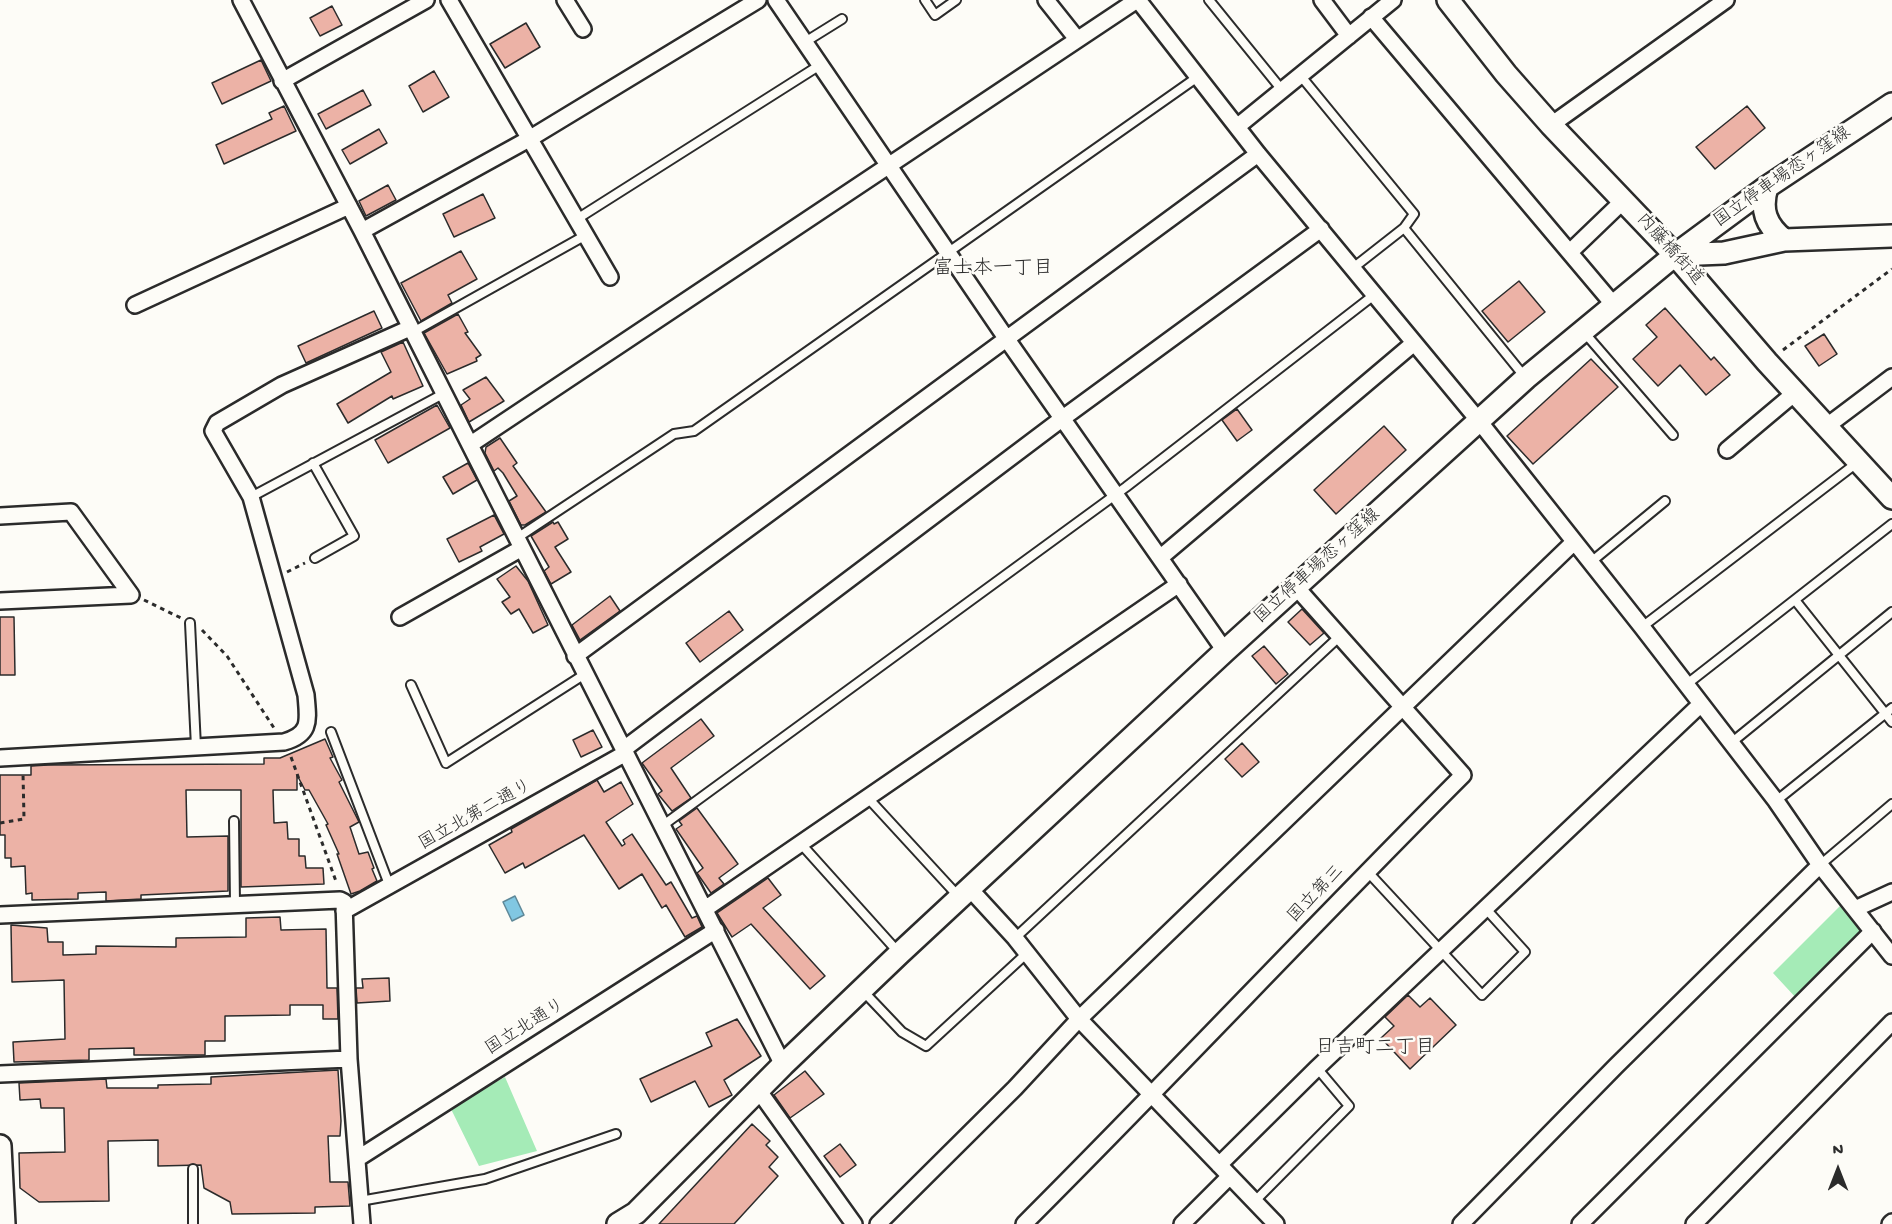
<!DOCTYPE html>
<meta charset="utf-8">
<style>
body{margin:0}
#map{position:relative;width:1892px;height:1224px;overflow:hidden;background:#fdfcf7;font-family:"Gochi Hand",sans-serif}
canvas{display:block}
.north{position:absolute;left:1808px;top:1140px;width:60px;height:60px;-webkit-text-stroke:4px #fdfcf7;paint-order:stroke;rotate:0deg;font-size:16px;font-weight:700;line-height:24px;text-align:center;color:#2b2b2b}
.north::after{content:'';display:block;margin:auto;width:21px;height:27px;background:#2b2b2b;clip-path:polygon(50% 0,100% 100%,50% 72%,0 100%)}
</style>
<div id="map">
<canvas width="1892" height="1224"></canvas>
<div class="north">N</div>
</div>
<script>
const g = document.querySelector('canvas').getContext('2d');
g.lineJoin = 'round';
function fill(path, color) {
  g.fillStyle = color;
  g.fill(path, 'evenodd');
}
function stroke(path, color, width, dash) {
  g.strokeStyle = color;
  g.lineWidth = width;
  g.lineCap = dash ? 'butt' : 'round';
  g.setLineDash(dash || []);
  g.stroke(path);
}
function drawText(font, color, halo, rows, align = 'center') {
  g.font = font + ' "Gochi Hand","Klee One",sans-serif';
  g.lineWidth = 5;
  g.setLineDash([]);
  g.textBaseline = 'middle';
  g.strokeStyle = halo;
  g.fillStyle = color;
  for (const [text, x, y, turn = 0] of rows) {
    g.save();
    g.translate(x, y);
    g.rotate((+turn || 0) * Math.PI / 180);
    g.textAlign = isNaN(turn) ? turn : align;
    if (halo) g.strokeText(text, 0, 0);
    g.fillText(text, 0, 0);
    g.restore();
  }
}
fill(new Path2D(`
 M1842 904 1864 933 1797 999 1773 973Z
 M505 1077 537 1151 479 1166 450 1107Z`), '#a5ebb7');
const water = new Path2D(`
 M515 896 524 915 512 921 503 902Z`);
fill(water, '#81c7e2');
stroke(water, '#5f8999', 1.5);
const building = new Path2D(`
 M332 6 342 25 320 36 310 18Z
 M526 23 540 47 505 68 490 44Z
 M261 60 271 81 222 104 212 83Z
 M434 71 449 97 423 112 409 86Z
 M363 90 371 105 326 129 318 114Z
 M284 106 296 131 224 164 216 145 272 119 269 113Z
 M1747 106 1765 128 1715 169 1696 147Z
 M379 129 387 143 350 164 342 150Z
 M388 185 396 200 366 216 359 201Z
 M483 194 495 218 454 237 443 214Z
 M461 251 477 279 448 295 452 303 421 321 401 283Z
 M1519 281 1545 312 1508 342 1482 311Z
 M1665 308 1711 360 1714 357 1730 375 1706 395 1680 365 1658 386 1633 359 1657 337 1646 325Z
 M374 311 382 328 306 363 298 346Z
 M458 314 468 332 465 333 481 355 476 358 477 361 447 374 424 333Z
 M1824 334 1837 354 1819 366 1805 346Z
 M403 342 423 386 393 399 392 396 348 423 337 404 391 372 381 352Z
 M1591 359 1618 387 1533 464 1507 436Z
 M486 377 504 401 469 422 461 405 470 399 463 390Z
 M437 405 450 428 388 463 375 440Z
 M1237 409 1252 430 1237 441 1222 420Z
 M1384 426 1406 450 1336 514 1314 490Z
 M500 438 517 463 513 466 546 512 525 525H521L509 501 517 496 503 473 498 468 494 471 485 453 486 447Z
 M468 463 477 480 453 494 443 477Z
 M494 515 504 534 480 547 482 551 459 562 447 539Z
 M553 522 554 524 558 522 568 539 555 547 571 572 551 584 544 571 549 567 531 536Z
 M516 566 528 581 548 625 533 633 519 609 511 614 502 602 510 597 497 579Z
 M610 596 620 611 580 640 572 625Z
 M1302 609 1324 633 1310 645 1288 622Z
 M729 611 743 630 700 662 686 643Z
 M0 617H14L15 675H0Z
 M1264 646 1288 674 1276 684 1252 656Z
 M701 719 714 736 671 768 691 798 672 811 658 794 662 791 642 763Z
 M593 730 602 747 581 757 573 740Z
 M325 739 333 757 330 758 342 780 339 782 359 822 350 827 359 854 368 852 374 868 372 869 377 881 360 891 351 894 337 854H339L326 825 328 824 309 790H305L297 775V790H273L274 823 287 822 288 839H299V856H305L306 868H323L324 884 241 887V790H186L187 837 228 836V891L141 895V899L106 901V892L78 893V899L32 900V893L26 894 25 866 11 867V858H5V835H0V775H31V766L48 765 264 764V758H280Z
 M1242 743 1259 762 1242 777 1225 759Z
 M597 780 604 792 621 782 633 804 606 822 622 846 625 844 623 840 632 834 666 885 671 882 692 918 697 916 702 927 685 937 666 905 662 908 642 874 619 889 584 835 525 868 523 863 505 873 489 845 512 832 511 829Z
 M697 808 738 864 719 878 724 884 711 893 697 873 703 868 676 829 682 825 679 821Z
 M768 878 781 895 763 908 825 976 810 989 751 924 732 937 717 913Z
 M280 917 281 930 326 929 327 988H337L338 1019H323V1005H290V1015L225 1016V1041H205V1055H134V1048L89 1049V1060L14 1062 13 1042 65 1039 64 980 12 982 11 925 47 928 48 942H63V955L96 954V946L176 947V938L246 937V918Z
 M389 978 390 1001 357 1003 356 988H363L362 979Z
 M1408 995 1420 1007 1430 998 1456 1025 1410 1069 1381 1038 1394 1026 1385 1017Z
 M737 1019 761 1056 724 1080 732 1095 709 1107 695 1081 651 1102 640 1079 712 1046 706 1033Z
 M338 1070 341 1121 340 1136H328L330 1182H348L350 1206 315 1207V1213L232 1214 230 1202 204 1188 201 1165 158 1166V1140L108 1141 109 1201 39 1202 20 1188 19 1153 65 1152 64 1108H41L40 1099 20 1100 19 1083 106 1079 107 1088H158V1085L211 1084V1077Z
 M805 1071 824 1094 790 1118 774 1095Z
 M752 1124 770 1141 766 1145 778 1157 769 1167 778 1176 734 1224H659Z
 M840 1144 856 1165 840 1177 824 1156Z`);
fill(building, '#ecb2a6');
stroke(building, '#2b2b2b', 1.5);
const lane = new Path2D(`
 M925 0 935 15 956 0
 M1209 0 1282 90
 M805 42 842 19
 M1300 75 1414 214 1404 228 1353 268
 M577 219 820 65
 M1404 228 1524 376
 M1583 331 1673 435
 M413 332 586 235
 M313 463 354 536 315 558
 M251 497 443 394
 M517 538 674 434 694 431 1199 76
 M1591 562 1665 501
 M1795 600 1892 722
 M190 623 196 747
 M1642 627 1858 462
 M1687 684 1892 524
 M411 685 446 763 585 674
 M331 732 390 887
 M1731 743 1892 612
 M868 798 959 897
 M1776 801 1892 708
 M234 821 235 904
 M662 826 1126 487 1374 295
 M802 845 899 953
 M1820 865 1892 804
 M1367 871 1482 995 1525 952 1486 909
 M1015 938 1340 636
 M863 991 902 1032 926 1046 1026 954
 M193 1169V1224
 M360 1201 485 1179 616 1134
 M1255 1201 1349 1106 1317 1068`);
const street = new Path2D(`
 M241 0 362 231 783 1065
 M449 0 610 277
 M565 0 583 29
 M776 0 1006 338 1225 651
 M1046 0 1077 39
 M1138 0 1258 154 1479 421 1642 627 1776 801 1820 865 1892 956
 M1322 0 1349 36
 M1371 17 1613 304
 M282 81 426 0
 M1551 125 1726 0
 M1238 126 1393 0
 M362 231 529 139 758 0
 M1570 252 1623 201
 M135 305 349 206
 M1827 426 1892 377
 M471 444 1137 0
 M1727 450 1796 392
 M0 516 71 512 131 595 0 601
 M1161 557 1414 343
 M400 617 522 548
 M575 656 1258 154
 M624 749 1063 418 1321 229
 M0 758 284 742C312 734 308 720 306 695L251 497 213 431 217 423 282 385 410 328
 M970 889 1015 938 1079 1019 1276 1224
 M705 909 1179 584
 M1855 909 1892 892
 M344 911 626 753
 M0 915 340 900 344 902 349 1059 362 1224
 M0 1074 349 1059
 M759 1091 854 1224
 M357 1159 716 930
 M1219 1165 1317 1068 1701 704
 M878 1224 1015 1088 1079 1019 1574 542
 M1024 1224C1172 1076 1315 923 1463 775L1296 587
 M1182 1224 1230 1176
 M1461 1224 1616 1066 1820 865
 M1580 1224 1873 931
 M1694 1224 1892 1022
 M1890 1224 1892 1222`);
const secondary = new Path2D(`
 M1448 0 1506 74 1551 125 1675 255 1767 362 1892 498
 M1767 187C1760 210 1766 225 1784 240
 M1675 255 1724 253 1784 240 1892 236
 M0 1146 4 1224
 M618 1224 636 1213 783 1065 899 954 1225 651 1526 378 1675 255 1767 187 1892 104`);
stroke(lane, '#2b2b2b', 12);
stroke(street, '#2b2b2b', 20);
stroke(secondary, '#2b2b2b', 26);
stroke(new Path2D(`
 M1783 350 1892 269
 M287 572 305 563
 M144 600 181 618
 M202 630 227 656 274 728
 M291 757 337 884
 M0 823 24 819 23 773`), '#2b2b2b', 3, [4.5, 4.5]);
stroke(lane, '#fdfcf7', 8);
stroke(street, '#fdfcf7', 15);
stroke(secondary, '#fdfcf7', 21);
drawText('18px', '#2b2b2b', '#fdfcf7', [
 ["国立停車場恋ヶ窪線",1783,178,-35],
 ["内藤橋街道",1669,250,48],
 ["国立停車場恋ヶ窪線",1318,567,-42],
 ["国立北第二通り",476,816,-29],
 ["国立第三",1317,895,-46],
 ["国立北通り",526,1028,-32]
]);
drawText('20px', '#2b2b2b', '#fdfcf7', [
 ["富士本一丁目",993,270],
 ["日吉町二丁目",1375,1049]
]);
</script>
